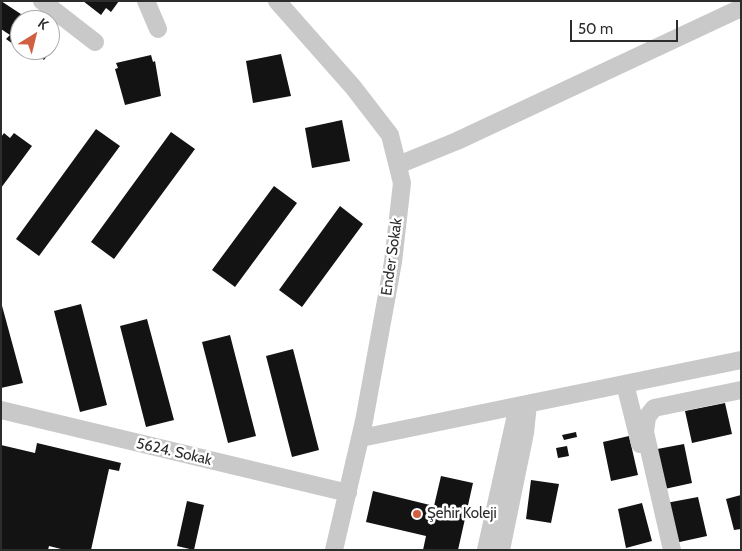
<!DOCTYPE html>
<meta charset="utf-8">
<style>
body{margin:0}
#map{position:relative;width:742px;height:551px;overflow:hidden;background:#fff;font-family:Cabin,sans-serif}
canvas{display:block}
.frame{position:absolute;inset:0;border:2px solid #2c2c2c;pointer-events:none}
.north{position:absolute;left:10px;top:10px;width:50px;height:50px;box-sizing:border-box;background:#fff;border:1px solid #ababab;border-radius:50%;rotate:36deg;font-size:14px;font-weight:700;line-height:20px;text-align:center;color:#2c2c2c}
.north::after{content:'';display:block;margin:auto;width:18px;height:22px;background:#d06041;clip-path:polygon(50% 0,100% 100%,50% 72%,0 100%)}
.scale{position:absolute;left:570px;top:20px;width:108px;height:22px;box-sizing:border-box;border:2px solid #2c2c2c;border-top:0;padding-left:6px;font-size:15px;line-height:18px;white-space:nowrap;color:#2c2c2c;-webkit-text-stroke:4px #fff;paint-order:stroke}
</style>
<div id="map">
<canvas width="742" height="551"></canvas>
<div class="frame"></div>
<div class="north">K</div>
<div class="scale">50 m</div>
</div>
<script>
const g = document.querySelector('canvas').getContext('2d');
g.lineJoin = 'round';
function fill(path, color) {
  g.fillStyle = color;
  g.fill(path, 'evenodd');
}
function stroke(path, color, width, dash) {
  g.strokeStyle = color;
  g.lineWidth = width;
  g.lineCap = dash ? 'butt' : 'round';
  g.setLineDash(dash || []);
  g.stroke(path);
}
function drawText(font, color, halo, rows, align = 'center') {
  g.font = font + ' Cabin,sans-serif';
  g.lineWidth = 5;
  g.setLineDash([]);
  g.textBaseline = 'middle';
  g.strokeStyle = halo;
  g.fillStyle = color;
  for (const [text, x, y, turn = 0] of rows) {
    g.save();
    g.translate(x, y);
    g.rotate((+turn || 0) * Math.PI / 180);
    g.textAlign = isNaN(turn) ? turn : align;
    if (halo) g.strokeText(text, 0, 0);
    g.fillText(text, 0, 0);
    g.restore();
  }
}
fill(new Path2D(`
 M1 1 30 20H20V49L6 39 10 35 1 29Z
 M83 1H119L111 12 106 8 101 15Z
 M50 35 58 41 44 60 38 55 34 60 21 50H50Z
 M281 54 291 96 253 103 246 61Z
 M151 55 153 62 155 61 161 96 125 105 115 69 118 68 116 63Z
 M342 120 350 161 312 168 305 128Z
 M96 129 120 146 39 256 16 239Z
 M171 132 195 149 114 259 91 242Z
 M4 133 10 138 14 133 32 146 1 188V137Z
 M274 186 297 203 235 287 212 270Z
 M340 206 363 224 302 307 279 290Z
 M1 302 23 383 1 388Z
 M81 304 107 405 80 412 54 311Z
 M147 319 174 420 146 427 120 326Z
 M230 335 256 436 228 443 202 342Z
 M293 349 319 450 292 457 266 356Z
 M725 403 732 434 692 443 685 411Z
 M576 432 577 437 564 440 562 435Z
 M629 436 638 475 611 481 603 442Z
 M37 443 121 463 119 471 109 469 91 550H65L49 546 48 550H1V445L35 453Z
 M684 444 692 483 660 490 652 450Z
 M567 446 569 456 558 458 556 448Z
 M441 476 473 483 458 550H423L426 536 366 522 373 491 434 506Z
 M531 480 559 484 551 523 526 519Z
 M741 495V529L734 530 726 499Z
 M698 497 707 536 675 543 666 503Z
 M187 501 204 505 194 550 177 546Z
 M642 503 652 541 626 548 618 509Z`), '#131313');
stroke(new Path2D(`
 M42 1 95 42
 M146 1 158 29
 M277 1 353 87 390 135 402 183 393 262 364 421 334 550
 M398 165 457 141 741 8
 M625 384 640 444
 M1 410 348 493
 M361 438 741 360
 M486 550 518 406
 M501 550 525 433 528 404
 M672 550 645 432 647 417 654 408 741 390`), '#c9c9c9', 18);
for (const [x, y, r, color] of [
 [417,514,5,"#d06041"]
]) {
  const dot = new Path2D();
  dot.arc(x, y, r, 0, 2 * Math.PI);
  g.fillStyle = color;
  g.fill(dot);
  stroke(dot, '#fff', 2);
}
drawText('15px', '#2c2c2c', '#fff', [
 ["Ender Sokak",392,257,-82],
 ["5624. Sokak",174,452,13]
]);
drawText('15px', '#2c2c2c', '#fff', [
 ["Şehir Koleji",427,514]
], 'left');
</script>
